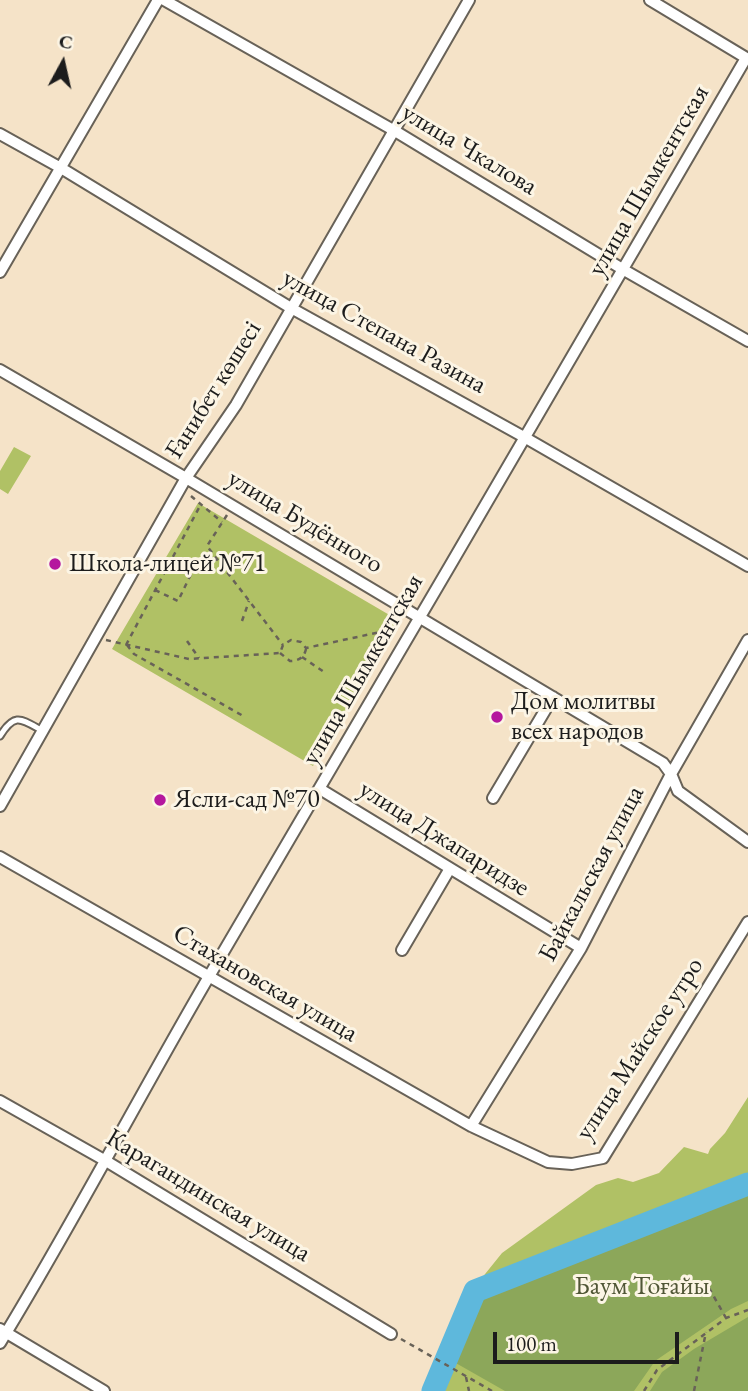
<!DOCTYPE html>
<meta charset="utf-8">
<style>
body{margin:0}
#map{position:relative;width:748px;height:1391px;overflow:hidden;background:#f5e3c8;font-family:"EB Garamond",serif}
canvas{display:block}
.north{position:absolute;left:28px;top:28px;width:70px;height:70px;-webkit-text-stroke:5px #fcf5e5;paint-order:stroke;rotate:8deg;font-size:19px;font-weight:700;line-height:28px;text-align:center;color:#1c1c1c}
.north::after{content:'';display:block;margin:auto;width:24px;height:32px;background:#1c1c1c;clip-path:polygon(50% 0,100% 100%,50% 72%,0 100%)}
.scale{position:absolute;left:493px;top:1332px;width:186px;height:32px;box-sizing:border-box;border:4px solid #1c1c1c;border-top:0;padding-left:9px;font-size:21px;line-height:24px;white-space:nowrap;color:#1c1c1c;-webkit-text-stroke:5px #fcf5e5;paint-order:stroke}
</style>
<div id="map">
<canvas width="748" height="1391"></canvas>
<div class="north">С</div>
<div class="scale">100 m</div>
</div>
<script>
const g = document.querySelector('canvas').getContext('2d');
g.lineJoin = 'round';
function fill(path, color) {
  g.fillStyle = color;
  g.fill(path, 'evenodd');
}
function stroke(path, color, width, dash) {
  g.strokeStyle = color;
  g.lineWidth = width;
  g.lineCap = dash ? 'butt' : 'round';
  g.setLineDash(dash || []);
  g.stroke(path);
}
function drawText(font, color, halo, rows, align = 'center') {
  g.font = font + ' "EB Garamond",serif';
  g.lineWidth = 6;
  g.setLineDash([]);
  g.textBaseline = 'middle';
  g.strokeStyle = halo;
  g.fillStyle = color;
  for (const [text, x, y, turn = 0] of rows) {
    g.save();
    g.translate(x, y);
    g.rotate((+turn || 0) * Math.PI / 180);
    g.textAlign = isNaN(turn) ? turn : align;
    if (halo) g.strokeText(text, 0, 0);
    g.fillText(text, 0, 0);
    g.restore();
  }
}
fill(new Path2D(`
 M14 447 31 456 8 494 0 489V471Z
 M198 503 398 620 313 766 112 649Z
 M748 1097V1391H422L461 1325 477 1284 502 1253 596 1185 618 1178 633 1182 659 1173 684 1147 708 1154 710 1149 725 1133Z`), '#b0c165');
fill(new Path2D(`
 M748 1193V1301L731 1309 655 1361 634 1391H505L454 1362 481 1300Z
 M748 1317V1391H650L662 1372 694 1349Z`), '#8ca75a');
stroke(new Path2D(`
 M433 1391 475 1291 748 1184`), '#5eb8dc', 23);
const lane = new Path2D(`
 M0 736C15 712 21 719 43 731`);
const street = new Path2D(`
 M164 0 395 131 624 270 748 341
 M650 0 748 59
 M0 134 61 168 291 308 524 437 748 566
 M0 272 158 0
 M0 370 186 478 663 763 671 774 678 791 748 842
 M320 789 581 948
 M493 798 553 697
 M0 806 186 478 236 405 469 0
 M0 857 471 1126 548 1162 572 1164 603 1158 748 922
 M402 950 449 870
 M0 1101 106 1161 391 1334
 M471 1126 581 948 671 774 748 640
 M0 1329 104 1391
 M0 1343C74 1222 139 1096 211 973 389 668 570 364 746 58`);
stroke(lane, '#686258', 9);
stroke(street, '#686258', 14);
stroke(new Path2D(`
 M191 496 222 522
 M227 515 207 546 283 645
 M155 590 178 601 192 572 217 559
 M242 621 249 601
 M106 640 189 659 280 653 283 645 291 640 301 642 306 648 399 628
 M187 641 199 658
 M126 645 201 504
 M127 645 134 654 245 717
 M280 653 290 661C298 661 304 658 306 649
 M302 657 324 672
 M709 1288 726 1318
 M401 1339 492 1391
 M466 1377 469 1391
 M644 1391 657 1370 726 1318 748 1310
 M694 1391 706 1332`), '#686258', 2.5, [5, 5]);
stroke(lane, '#fff', 5);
stroke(street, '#fff', 10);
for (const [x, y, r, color] of [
 [55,564,7,"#b5179e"],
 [497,717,7,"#b5179e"],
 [160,800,7,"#b5179e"]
]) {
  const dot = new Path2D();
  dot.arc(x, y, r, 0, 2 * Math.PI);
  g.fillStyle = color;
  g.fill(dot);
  stroke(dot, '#fcf5e5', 2.5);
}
drawText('26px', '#1c1c1c', '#fcf5e5', [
 ["улица Чкалова",469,150,31],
 ["улица Шымкентская",649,181,-60],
 ["улица Степана Разина",384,332,29],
 ["Ғанибет көшесі",214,390,-58],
 ["улица Будённого",305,522,31],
 ["улица Шымкентская",363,670,-60],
 ["улица Джапаридзе",444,839,32],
 ["Байкальская улица",592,874,-62],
 ["Стахановская улица",265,984,30],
 ["улица Майское утро",640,1049,-57],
 ["Карагандинская улица",208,1196,31]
]);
drawText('26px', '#1c1c1c', '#fcf5e5', [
 ["Школа-лицей №71",69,564],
 ["Дом молитвы",511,702],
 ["всех народов",511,732],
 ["Ясли-сад №70",174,800]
], 'left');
drawText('26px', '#505636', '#fcf5e5', [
 ["Баум Тоғайы",642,1287]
]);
</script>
